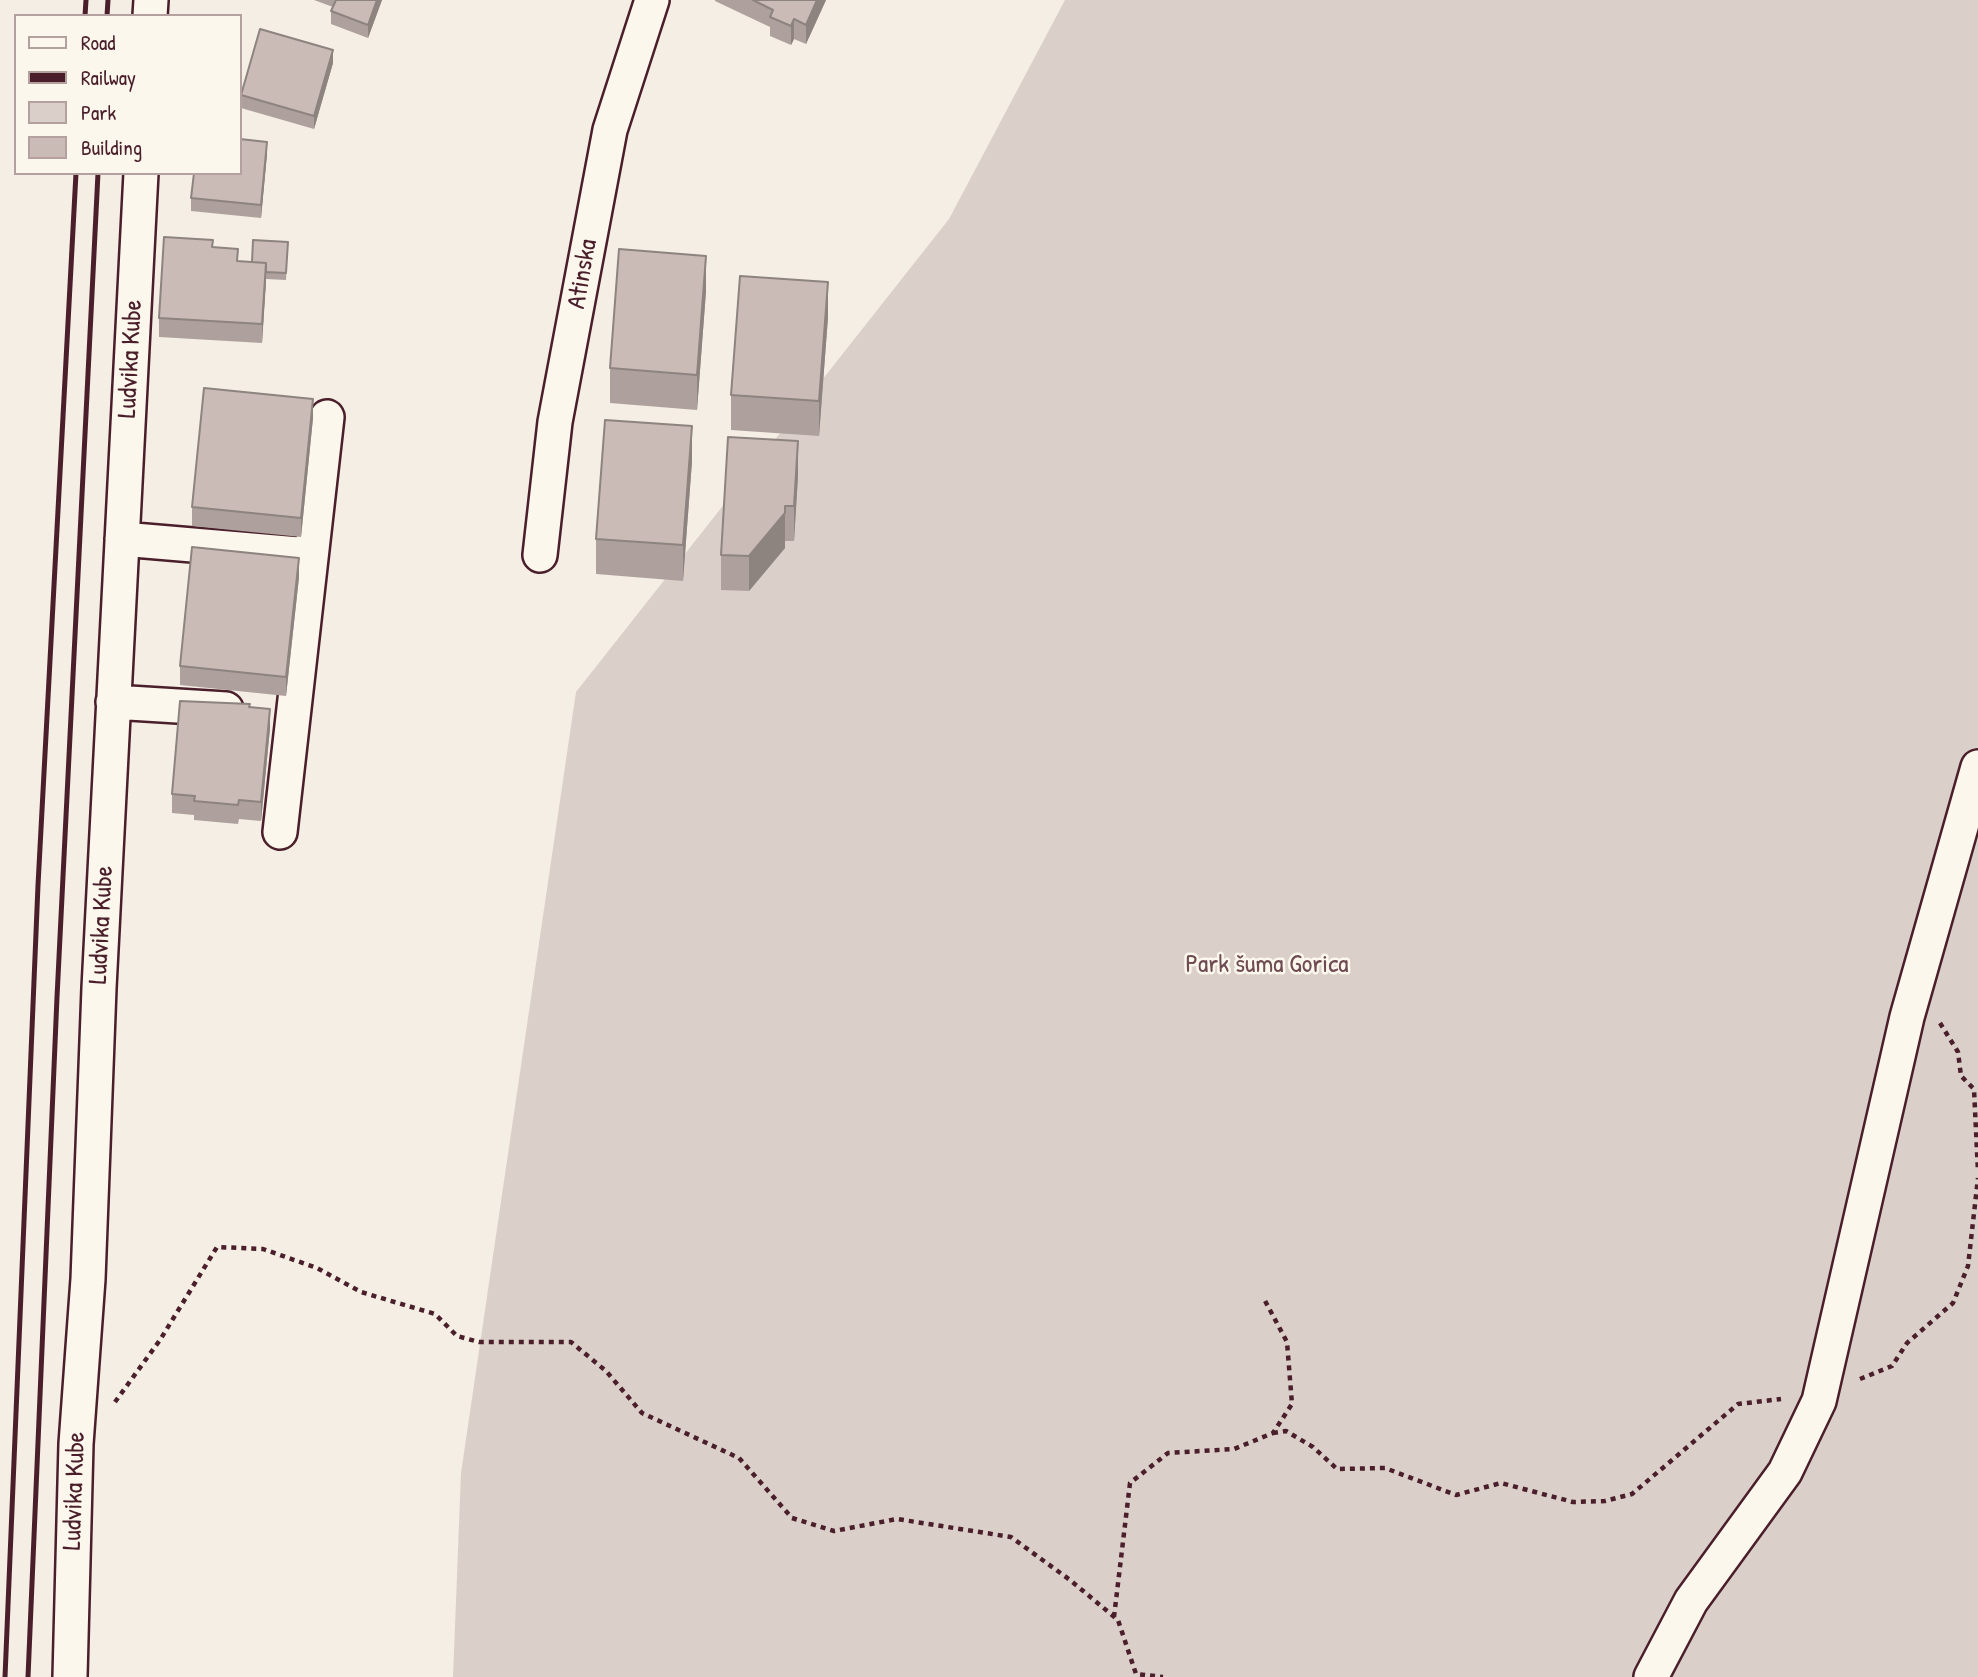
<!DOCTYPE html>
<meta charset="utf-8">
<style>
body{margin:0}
#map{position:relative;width:1978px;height:1677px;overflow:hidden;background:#f4eee4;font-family:"Patrick Hand",sans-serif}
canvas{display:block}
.legend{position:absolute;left:14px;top:14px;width:228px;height:161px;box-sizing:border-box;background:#fbf7ec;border:2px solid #b4a19f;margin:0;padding:9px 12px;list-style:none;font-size:21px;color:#4a1f2b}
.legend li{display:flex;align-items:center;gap:14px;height:35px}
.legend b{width:35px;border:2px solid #b4a19f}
</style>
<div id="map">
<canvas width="1978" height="1677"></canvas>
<ul class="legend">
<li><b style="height:9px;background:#fbf7ec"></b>Road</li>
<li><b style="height:9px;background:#4a1f2b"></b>Railway</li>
<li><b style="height:19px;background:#dbd0c9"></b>Park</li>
<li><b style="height:19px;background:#cabbb6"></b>Building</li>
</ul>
</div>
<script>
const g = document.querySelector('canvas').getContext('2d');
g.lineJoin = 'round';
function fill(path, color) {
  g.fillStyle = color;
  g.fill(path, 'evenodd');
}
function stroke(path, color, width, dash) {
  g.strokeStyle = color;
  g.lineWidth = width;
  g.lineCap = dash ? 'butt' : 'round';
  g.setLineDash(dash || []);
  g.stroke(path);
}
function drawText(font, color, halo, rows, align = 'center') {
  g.font = font + ' "Patrick Hand",sans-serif';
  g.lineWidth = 5;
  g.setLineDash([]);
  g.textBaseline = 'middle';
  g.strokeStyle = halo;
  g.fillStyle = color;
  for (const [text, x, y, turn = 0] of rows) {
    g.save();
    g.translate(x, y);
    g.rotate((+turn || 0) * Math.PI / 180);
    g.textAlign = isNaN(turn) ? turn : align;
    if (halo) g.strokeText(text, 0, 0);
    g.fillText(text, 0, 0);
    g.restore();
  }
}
fill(new Path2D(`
 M1065 0H1978V1677H453L461 1473 576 692 949 219Z`), '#dbd0c9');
const minor = new Path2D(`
 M150 16 151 0
 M122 539 310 555
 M540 555 555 422 610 130 652 0
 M113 702 226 709
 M280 832 327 417
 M70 1677 76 1444 88 1279 99 988 141 173
 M1651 1677 1691 1601 1785 1472 1819 1401 1907 1017 1978 767`);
stroke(minor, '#4a1f2b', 38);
stroke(new Path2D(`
 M1940 1023 1958 1052 1961 1076 1974 1089 1978 1172
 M1860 1379 1892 1366 1907 1343 1953 1303 1968 1266 1978 1178
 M115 1402 160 1340 217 1247 263 1249 317 1268 361 1292 435 1314 457 1336 479 1342H571L606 1371 642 1413 739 1458 792 1518 834 1531 897 1519 1011 1537 1070 1580 1118 1620 1136 1674 1163 1677
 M1273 1433 1286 1431 1313 1447 1337 1469 1385 1468 1456 1495 1501 1483 1573 1502 1605 1501 1632 1494 1738 1404 1781 1399
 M1114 1617 1130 1483 1168 1453 1234 1449 1273 1433 1292 1404 1287 1342 1263 1297`), '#4a1f2b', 4.5, [5, 5]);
stroke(minor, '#fbf7ec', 33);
stroke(new Path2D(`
 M85 16 86 0
 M107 16 108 0
 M5 1677 38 885 76 173
 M28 1677 57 997 98 173`), '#4a1f2b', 5);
fill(new Path2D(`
 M314 0H382L368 38 331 24V11L333 7Z
 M715 0H826L806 44 794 39 791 45 770 36V27L715 1Z
 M333 63 314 129 241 108V95Z
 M267 154 261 218 191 211V198Z
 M288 242 286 280 266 279 262 343 159 337V318L213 247 238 261 252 262Z
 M706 291 697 410 610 403V368Z
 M828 317 819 436 731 430V395Z
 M313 418 301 537 192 526V507Z
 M692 461 683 581 596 574V539Z
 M798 476 794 541H785V548L749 591 721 590V555Z
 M299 577 286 696 180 685V666Z
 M250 707 270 728 261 821 239 819 238 824 194 820V815L172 813V794Z`), '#aea19d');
fill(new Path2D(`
 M377 0H382L368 38V25Z
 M817 0H826L806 44V25Z
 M794 19V39L791 45V26Z
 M333 50V63L314 129V116Z
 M267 142V154L261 218V205Z
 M706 256V291L697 410V375Z
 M266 263V282L262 343V324Z
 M828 282V317L819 436V401Z
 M313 399V418L301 537V518Z
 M692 426V461L683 581V545Z
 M798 441V476L794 541V506Z
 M785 513V548L749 591V556Z
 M299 558V577L286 696V677Z
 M270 709V728L261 821V802Z`), '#8d837f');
const building = new Path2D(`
 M336 0H377L368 25 331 11Z
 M753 0H817L806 25 794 19 791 26 770 17 773 10Z
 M260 29 333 50 314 116 241 95Z
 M240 139 267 142 261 205 191 198 194 173H240Z
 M164 237 213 240 212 247 238 249 237 261 266 263 262 324 159 318Z
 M253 240 288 242 286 273 266 272V263L252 262Z
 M619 249 706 256 697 375 610 368Z
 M740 276 828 282 819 401 731 395Z
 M204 388 313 399 301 518 192 507Z
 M605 420 692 426 683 545 596 539Z
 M728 437 798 441 794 506H785V513L749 556 721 555Z
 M192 547 299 558 286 677 180 666Z
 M180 701 250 704 249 707 270 709 261 802 239 800 238 805 194 801 195 796 172 794Z`);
fill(building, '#cabbb6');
stroke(building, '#8d837f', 2);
drawText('26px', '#4a1f2b', '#fbf7ec', [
 ["Atinska",583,274,-80],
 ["Ludvika Kube",131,359,-87],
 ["Ludvika Kube",102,925,-87],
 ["Ludvika Kube",75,1491,-88]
]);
drawText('26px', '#6e4b52', '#fbf7ec', [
 ["Park šuma Gorica",1267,965]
]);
</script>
